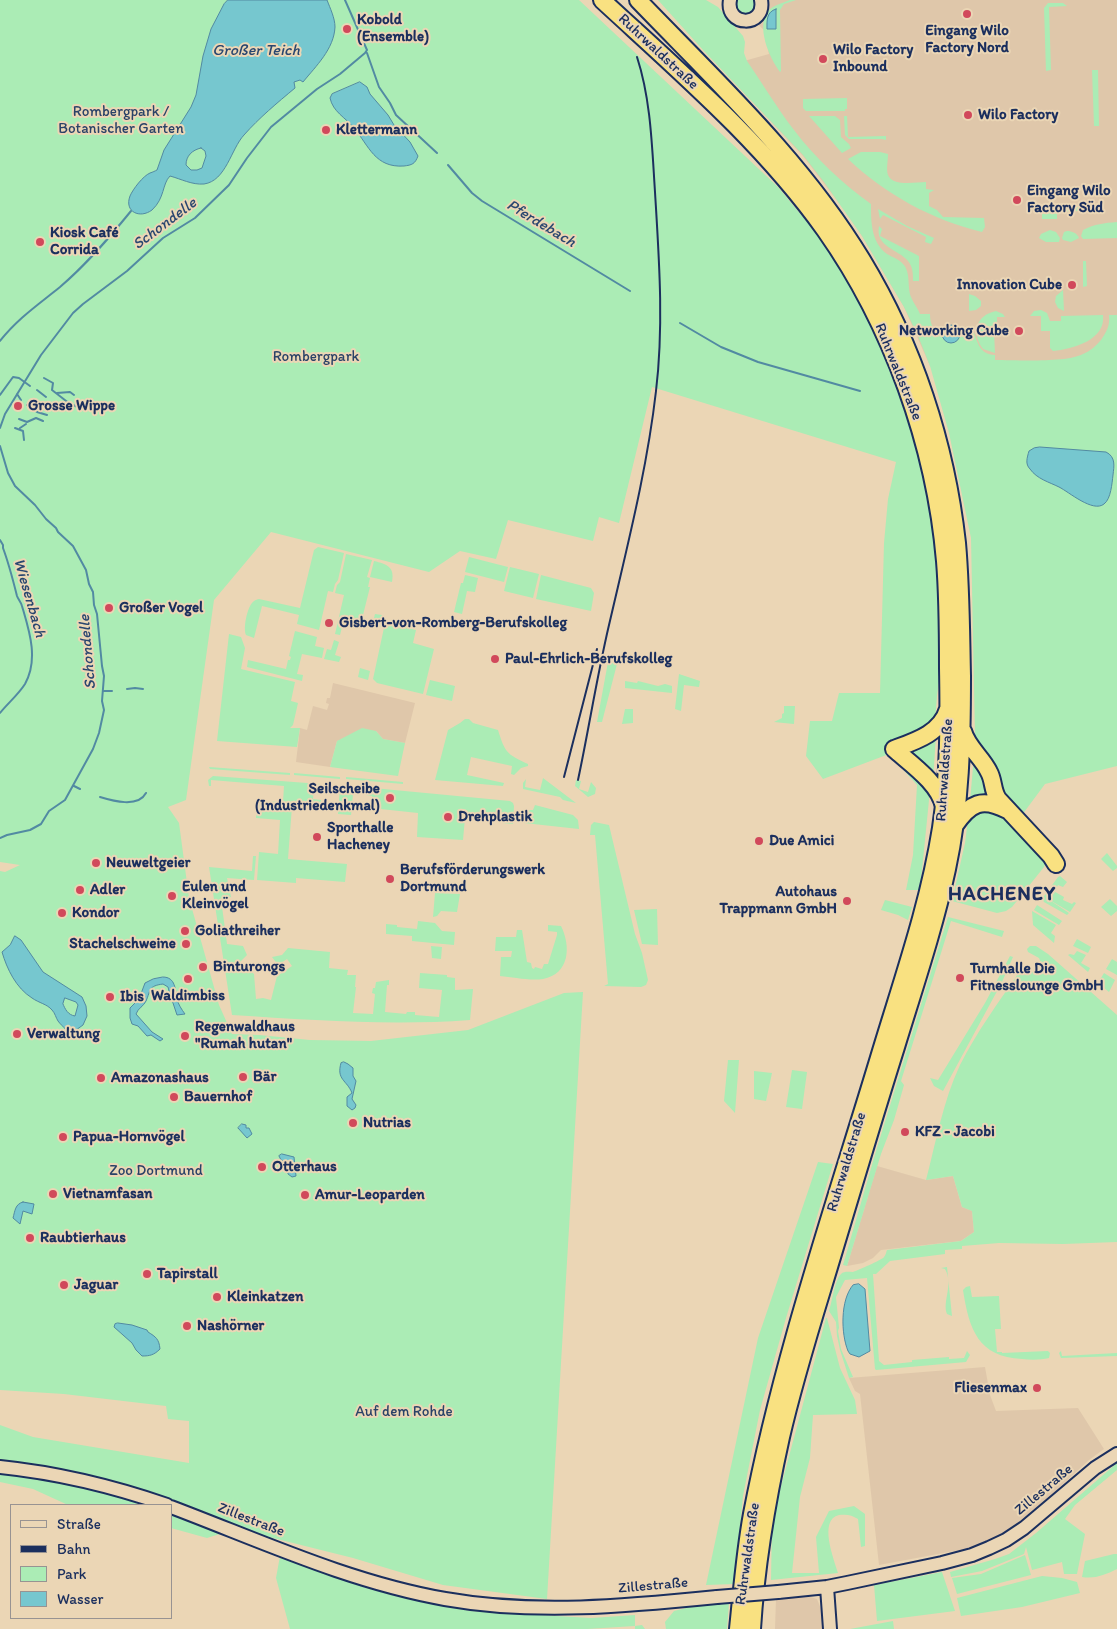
<!DOCTYPE html>
<meta charset="utf-8">
<style>
body{margin:0}
#map{position:relative;width:1117px;height:1629px;overflow:hidden;background:#ebd6b5;font-family:Itim,sans-serif}
canvas{display:block}
.legend{position:absolute;left:10px;top:1504px;width:162px;height:115px;box-sizing:border-box;background:#ebd6b5;border:1px solid #989392;margin:0;padding:6px 9px;list-style:none;font-size:15px;color:#1b2f5e}
.legend li{display:flex;align-items:center;gap:10px;height:25px}
.legend b{width:25px;border:1px solid #989392}
</style>
<div id="map">
<canvas width="1117" height="1629"></canvas>
<ul class="legend">
<li><b style="height:6px;background:#ebd6b5"></b>Straße</li>
<li><b style="height:6px;background:#1b2f5e"></b>Bahn</li>
<li><b style="height:14px;background:#abecb5"></b>Park</li>
<li><b style="height:14px;background:#76c7cf"></b>Wasser</li>
</ul>
</div>
<script>
const g = document.querySelector('canvas').getContext('2d');
g.lineJoin = 'round';
function fill(path, color) {
  g.fillStyle = color;
  g.fill(path, 'evenodd');
}
function stroke(path, color, width, dash) {
  g.strokeStyle = color;
  g.lineWidth = width;
  g.lineCap = dash ? 'butt' : 'round';
  g.setLineDash(dash || []);
  g.stroke(path);
}
function drawText(font, color, halo, rows, align = 'center') {
  g.font = font + ' Itim,sans-serif';
  g.lineWidth = 4;
  g.setLineDash([]);
  g.textBaseline = 'middle';
  g.strokeStyle = halo;
  g.fillStyle = color;
  for (const [text, x, y, turn = 0] of rows) {
    g.save();
    g.translate(x, y);
    g.rotate((+turn || 0) * Math.PI / 180);
    g.textAlign = isNaN(turn) ? turn : align;
    if (halo) g.strokeText(text, 0, 0);
    g.fillText(text, 0, 0);
    g.restore();
  }
}
fill(new Path2D(`
 M732 0H1117V369L930 366 904 307 862 236 845 211 803 156 727 75 744 61 769 54 764 30Z
 M333 683 415 703 405 743 383 739 376 731 337 741 330 767 296 762 300 728 307 730 313 706 327 710 329 704 326 703 327 698H330Z
 M877 1166 926 1180 953 1176 962 1207 972 1211 974 1232 961 1241 881 1250 873 1258 863 1263 847 1266Z
 M985 1367 990 1395 996 1411 1078 1408 1104 1449 1089 1460 1036 1509 995 1539 965 1549 879 1565 860 1394 855 1391 849 1378Z
 M807 1596 817 1599 821 1609 823 1629H775L776 1599Z`), '#dfc7aa');
fill(new Path2D(`
 M0 0H579L778 187 853 277 895 367 925 469 939 573 941 667 937 696 934 735H936L933 782 931 780 920 890H906L913 855 917 785 889 754 823 779 806 756 810 721H832L839 693H880L884 543 888 499 896 462 652 387 619 523 599 517 593 541 508 520 496 559 460 551 429 572 271 532 214 600 186 800 168 807 179 823 189 898 219 1005 232 1034 259 1035 310 1040 371 1041 468 1030 564 993 583 992 547 1599 443 1585 353 1558 257 1534 180 1505 0 1463V1425L33 1437 189 1463V1421L168 1419 166 1406 64 1394 0 1390V871L5 872 20 865 0 862Z
 M658 0H706L718 7 743 36 745 42 744 53 747 61C763 84 777 108 794 130 816 159 842 183 871 204 871 222 871 242 887 254 892 257 899 259 903 264 911 272 907 287 911 297 913 303 918 308 920 314H930C930 324 933 331 942 334L943 337 947 342 956 341 960 337 959 330 969 328 973 330C978 343 979 354 995 355V360C1016 360 1066 363 1083 354 1090 351 1096 346 1101 340 1107 331 1110 326 1109 315H1117V766L1045 784 1022 815 1000 791 978 748 975 737 971 538 949 433 930 366 918 336 904 307 862 236 824 182 803 155 703 50Z
 M735 0H755C757 13 747 17 737 11Z
 M790 0H796L784 4 780 10 781 71 780 72C769 57 756 27 768 11 773 5 783 3 790 0Z
 M1048 3H1063L1067 6 1049 7 1051 70 1046 71 1044 8Z
 M1092 70H1098L1099 126H1094Z
 M847 98V109H845V111H806L803 108V99Z
 M809 116H835L840 120 841 137 849 144 851 148 842 153Z
 M844 116H847L848 137 886 136V140L882 139H849L845 135Z
 M861 152H880L888 154C888 161 886 169 888 175 893 187 916 182 926 182V189L934 190 929 193V206L937 210 943 217 984 218 985 227 982 232C932 220 885 194 848 159Z
 M1078 207V211L1057 212V219H1042V208Z
 M878 209 907 226 934 238 931 244 925 242 926 237 883 215 880 219Z
 M1117 222V238L1083 239 1081 236 1083 230C1095 224 1104 223 1117 222Z
 M879 226 882 229 880 236 919 256V281H913C913 274 913 267 908 261 898 249 875 247 879 226Z
 M1050 230 1056 232 1060 238 1059 242H1046L1039 238 1041 234Z
 M1067 231C1072 231 1077 233 1079 238L1071 242 1063 240 1062 238 1064 232Z
 M1083 261H1086L1087 286 1083 287Z
 M1063 290 1064 311 1058 308 1055 302 1056 296Z
 M969 294 975 296 981 301V306L976 310 969 311Z
 M1041 310 1047 313 1050 321H1061V316L1103 315C1106 340 1073 349 1053 351L1050 348V331H1041V316H1030L1034 311Z
 M996 311 1003 314 1005 317H997V332H994L995 353 983 349C971 333 976 315 996 311Z
 M318 547 344 553 338 580 335 584 333 592 328 591 319 630 297 624 299 615 262 606 254 638 246 635C243 628 247 609 252 603 255 600 255 600 259 599L300 608 314 550Z
 M346 554 372 560 367 577 370 578 368 587H370L362 619 373 622 375 614 382 615 383 617 381 627 344 619 340 635 335 634 344 595 335 593 337 585 340 582Z
 M469 557 508 567 504 582 465 572Z
 M374 561C387 564 395 567 392 582L370 577Z
 M510 567 539 574 533 598 504 591Z
 M465 575 478 578 475 592 467 591 462 614 454 612 461 583H463Z
 M541 575 591 588 594 593 591 611 536 599Z
 M385 623 416 630 413 643 434 649 423 694 377 683 373 679Z
 M295 631 317 637 315 646 324 648 322 658 302 654 297 674 303 675 302 681 247 667 248 660 286 669 288 660H290L291 657 289 656Z
 M229 634 241 637 245 648 241 669 295 682 291 701 298 703 293 725 290 728H300L297 747 217 741Z
 M334 640 339 642 335 655 341 657 339 662 324 659 327 649 331 650Z
 M608 662 617 664 602 722H597Z
 M360 668 370 671 368 680 358 677Z
 M679 674 700 681 699 687 684 685 681 711 675 709Z
 M430 680 455 686 452 701 426 695Z
 M625 681 637 683 638 681 658 686 665 684 672 686V693L625 688Z
 M784 706H795L794 724 774 722 782 718V714L784 713Z
 M625 709H633V723L622 724Z
 M465 719H469L473 723 498 730C505 752 506 754 528 764V766L521 768 514 775 511 774 512 766 471 757 467 775 504 783 503 786 435 780 448 730 460 723Z
 M362 728 376 731 383 739 405 743 398 776 330 767 337 741Z
 M974 756 989 792 986 796 970 801Z
 M209 767 290 773V775L210 769Z
 M294 773 340 777V779L294 775Z
 M213 776 321 784V786H314L313 799 321 800V803L313 802 307 807 292 806 288 859 347 864 345 882 296 878V883L257 880 259 852 278 854 280 820 256 818 257 801 283 802 284 786 211 780V786H209L208 780Z
 M346 777 403 782V784L346 779Z
 M543 778 576 803 563 800 560 797 523 789V783L526 779 525 787 540 790Z
 M576 780 581 781 579 789 588 792 591 782 596 788 595 794 588 797 575 786Z
 M340 786 357 787 359 791V795L353 794 351 815 338 814Z
 M373 788 510 801 513 803 514 806 513 824 502 823V821L465 818 463 840 417 837 418 813 371 808 372 796 366 795 367 791Z
 M535 805 573 815 578 820 579 829 524 823 525 810H533Z
 M981 808 998 811 1045 858 1046 862 1044 867 1012 907 1006 911 997 913 952 901 965 843 968 819Z
 M594 822 609 825 635 934 642 953 648 980 646 985 641 987 604 986 608 984 595 835H590L591 825Z
 M1107 853 1117 866V868L1113 871 1101 859Z
 M253 856H256L254 880 227 878 231 897 221 899 227 944 243 946 247 955 240 962 254 974 256 999 263 998 271 1000 277 976 292 966 287 959 278 965 272 957 282 955 288 948 330 952 329 968 348 970 347 975H356L355 987H356L353 1013 373 1014 375 994 372 993 373 988H375L376 982 389 980V985H387L385 1012 406 1014 407 1012H415V1015L439 1017 442 990 419 988 420 973 447 975V977L455 978V990L473 989 470 1020C391 1026 311 1020 232 1015L209 867 252 871Z
 M1060 876 1067 882 1063 887 1058 885 1055 891 1050 888 1058 877Z
 M1050 889 1064 897 1063 900 1072 904 1074 902 1076 903 1070 912 1048 899 1069 913 1067 915 1044 902 1041 897 1044 896Z
 M435 893 460 894 457 912 441 911 437 916 433 917Z
 M1110 899 1117 906V911L1111 916 1101 907Z
 M885 900 912 907 908 920 898 915 881 910Z
 M1037 905 1062 921 1059 925 1034 910Z
 M657 909 658 945 642 944 634 910Z
 M1032 911 1056 925 1051 933 1055 936 1054 943 1033 925Z
 M948 917 1004 931 1002 937 951 921 901 1081 904 1085 894 1120 881 1154 847 1266 843 1265 876 1151Z
 M418 921 435 923 442 931 455 932 454 945 412 941V936L386 934V924L397 925V927L417 929Z
 M548 925 561 926C571 946 570 974 543 979 529 981 513 977 500 976L501 957H511L512 951H495L496 937H516L517 930H522L527 962 531 963 532 968 534 969 535 967 542 969 544 964H548L557 935V932L548 931Z
 M1077 939 1091 947 1088 953 1073 946Z
 M431 946 442 947 441 959 432 958Z
 M1030 946H1036L1048 954 1117 1015V1242L1063 1244 999 1243 962 1246V1249L945 1250V1254L890 1261 876 1274H873L879 1361 884 1365 912 1362V1360L949 1357V1359L964 1358 967 1351 970 1355 966 1362 876 1370 875 1369 867 1278 845 1280 836 1297 839 1328 838 1331 841 1349 853 1377 849 1378 840 1350 837 1336 836 1322 829 1311C832 1302 835 1279 841 1274 844 1271 849 1272 853 1272 858 1270 882 1260 884 1257 886 1255 886 1252 887 1250L961 1241 974 1232 972 1211 962 1207 953 1176 926 1180C936 1142 943 1101 960 1065 976 1033 1000 1000 1020 971L1036 972 1041 963 1039 958 1028 952 1027 949Z
 M1077 951 1086 955 1081 963 1090 968 1088 972 1068 955 1070 954 1074 955Z
 M1010 956 1013 957 1002 982 943 1091 934 1086 930 1078 938 1080 985 1003Z
 M1112 959 1117 962V975L1106 969Z
 M1104 973 1115 980 1109 992 1098 983Z
 M728 1060H739L735 1113 724 1101Z
 M792 1070 807 1072 802 1109 786 1107Z
 M754 1071 772 1073 766 1101 754 1099Z
 M818 1162 833 1164 786 1318 760 1410 743 1496 735 1584 706 1585 758 1338Z
 M947 1267 952 1316 947 1314C942 1301 954 1285 945 1269L941 1268Z
 M970 1286 972 1297 999 1296 1001 1329H995L997 1352H1002V1353L1048 1351 1050 1353 1049 1358C1041 1360 1031 1360 1022 1359 978 1357 969 1329 963 1290L966 1287Z
 M826 1318H827L840 1368 855 1400 857 1414 813 1415 810 1458 800 1497 792 1573H819L816 1537 829 1511 854 1506 865 1514V1546L861 1547 858 1519C852 1515 847 1514 839 1515 818 1520 834 1559 838 1573L771 1580 772 1520Z
 M1061 1351 1062 1356 1117 1353V1356L1061 1358 1059 1353Z
 M1117 1463V1470L1075 1505 1065 1519 1085 1534 1077 1574H1064L1062 1562 1032 1570 1026 1547 1024 1554 982 1571 951 1577 950 1572 995 1559 1009 1554 1036 1533Z
 M0 1474C49 1480 100 1488 146 1505H68L33 1489 0 1482Z
 M171 1514 223 1533 207 1538 171 1528Z
 M1114 1554H1117V1569C1105 1575 1095 1579 1082 1577L1085 1561Z
 M1025 1555 1031 1575 957 1594 952 1578 981 1574Z
 M280 1556 396 1596 471 1611 591 1618 635 1615V1626L642 1625 645 1629H635V1626L587 1629H290L276 1578Z
 M942 1572 955 1611 877 1621 874 1585Z
 M1042 1576 1062 1578 1077 1582 1080 1593 1022 1607 961 1616 957 1598Z
 M729 1603 727 1629H666L665 1622 674 1611 690 1607Z
 M893 1621 894 1629H850Z`), '#abecb5');
const water = new Path2D(`
 M228 0H327C330 8 335 18 335 27 334 49 316 66 303 82L300 80 294 82 295 88C277 103 259 118 244 135 231 149 226 181 204 184 192 185 181 179 170 176 162 184 165 198 152 210 140 219 124 212 130 196 133 189 143 176 150 173 153 172 155 171 157 170L164 150 191 107 196 95 203 56 211 29 224 4ZM201 148 205 151 206 156 202 168 197 170H191L186 165C186 156 192 150 201 148Z
 M776 9V29H767C767 21 766 12 776 9Z
 M360 82 367 87 370 94 388 115 394 125 410 142 418 156C415 164 412 165 404 166 375 168 369 146 354 128 345 117 333 112 330 98L332 94Z
 M942 334a9 9 0 1 1 18 0a9 9 0 1 1-18 0Z
 M1040 447 1106 452C1116 457 1114 466 1113 475 1112 483 1111 499 1104 504 1093 513 1069 492 1059 487 1049 482 1037 479 1030 469 1025 464 1027 458 1029 451L1034 448Z
 M15 936 21 940 43 972 82 997 86 1006 87 1016 83 1025 76 1030H66C64 1027 60 1024 58 1021 56 1018 55 1013 52 1010 47 1004 39 1003 32 998 16 988 7 969 2 952L10 945ZM65 998 76 1002 78 1005 75 1016C68 1015 65 1009 63 1004Z
 M163 977C176 977 175 990 177 999 178 1004 182 1010 185 1014L177 1015 169 991 168 987 163 984C148 986 151 990 146 1001 144 1006 138 1008 136 1014L152 1032 163 1039 160 1041 151 1035 147 1036 138 1026 132 1024 130 1018V1008L139 999 145 983 153 979Z
 M344 1062 348 1064 353 1068V1076L356 1081 352 1099 356 1105 355 1108 352 1110 347 1106V1097L352 1093C347 1080 336 1080 341 1063Z
 M242 1124 246 1125V1128H249L252 1134 247 1138 238 1128Z
 M282 1154 294 1157 296 1176 292 1177 288 1174 287 1163 281 1160 279 1156Z
 M23 1202 34 1204 32 1214 23 1211 20 1224 13 1218C15 1211 15 1204 23 1202Z
 M859 1284 865 1289 870 1351 859 1357 850 1354 848 1351C841 1334 840 1300 853 1285Z
 M118 1323 132 1325 147 1330 148 1332C156 1337 159 1339 160 1349 154 1355 150 1356 142 1356L136 1350 132 1343 114 1327 115 1324Z`);
fill(water, '#76c7cf');
stroke(water, '#528aa2', 1);
stroke(new Path2D(`
 M367 53 379 87 390 103 396 115 437 153
 M448 165 472 193 482 201 630 291
 M680 323 721 347 758 362 860 391
 M0 341C17 319 39 304 60 287 87 264 109 238 131 211
 M44 378 53 383 52 390 70 404 78 407
 M37 390 46 397
 M57 393 70 392 74 395
 M17 394 21 400
 M0 395 13 377 19 378 30 386
 M27 405 37 412 47 415
 M19 419 27 422 36 418 43 421
 M0 428 5 414 41 355 73 313 83 304 127 271 163 238 195 218 229 185 247 158 271 127 317 89 340 74 365 53 367 50 345 0
 M15 428 23 431 24 440
 M20 428 26 424
 M0 446 8 473 15 486 35 505 46 519 56 528 58 532 73 546 86 570 89 584 93 592 94 605 97 614 102 666 104 676 102 701 104 710 99 733 93 749 65 800 49 811 41 824 30 830 7 835 0 838
 M0 540 3 545V548C9 564 13 580 17 596 18 599 21 602 22 606 29 630 39 659 25 684 18 695 8 703 0 713
 M127 689 135 688 143 689
 M103 691H112
 M74 786 80 789
 M100 797C113 801 138 808 146 793`), '#528aa2', 2);
const secondary = new Path2D(`
 M730 0C725 27 766 28 761 0
 M0 1467C58 1473 112 1486 167 1505
 M171 1507C261 1541 349 1582 445 1599 535 1615 627 1606 717 1597
 M827 1587 830 1629
 M778 1592 827 1587 847 1583 942 1563 972 1555 989 1548 1006 1540 1024 1528 1095 1468 1117 1454`);
const highway = new Path2D(`
 M602 0C680 72 763 143 825 230 892 325 935 445 945 561 948 597 948 632 948 668 949 721 949 775 941 828 929 904 903 978 881 1051 835 1204 782 1357 752 1514 745 1552 742 1591 738 1629
 M638 0C717 82 803 162 862 260 914 346 946 444 957 543 961 587 961 631 962 676 962 740 961 805 947 869 934 929 914 988 896 1047 873 1120 851 1194 829 1267 812 1323 794 1380 781 1437 767 1500 756 1564 752 1629
 M963 731C967 747 982 757 989 772 994 781 992 790 998 799L1051 856 1056 864
 M944 807C940 784 911 764 894 749 916 741 941 733 948 709
 M955 825C970 803 982 797 1007 810`);
stroke(secondary, '#1b2f5e', 16);
stroke(highway, '#1b2f5e', 20);
stroke(secondary, '#ebd6b5', 12);
stroke(highway, '#f9e181', 16);
stroke(new Path2D(`
 M564 777 597 649
 M578 780C589 728 597 676 609 625 627 547 647 470 656 391 664 325 659 258 655 192 652 147 651 100 637 57`), '#1b2f5e', 2);
const secondaryBridge = new Path2D(`
 M717 1597 778 1592`);
stroke(secondaryBridge, '#1b2f5e', 16, []);
stroke(secondaryBridge, '#ebd6b5', 12);
for (const [x, y, r, color] of [
 [967,14,5,"#d1495b"],
 [347,29,5,"#d1495b"],
 [823,59,5,"#d1495b"],
 [968,115,5,"#d1495b"],
 [326,130,5,"#d1495b"],
 [1017,200,5,"#d1495b"],
 [40,242,5,"#d1495b"],
 [1072,285,5,"#d1495b"],
 [1019,331,5,"#d1495b"],
 [18,406,5,"#d1495b"],
 [109,608,5,"#d1495b"],
 [329,623,5,"#d1495b"],
 [495,659,5,"#d1495b"],
 [390,798,5,"#d1495b"],
 [448,817,5,"#d1495b"],
 [317,837,5,"#d1495b"],
 [759,841,5,"#d1495b"],
 [96,863,5,"#d1495b"],
 [390,879,5,"#d1495b"],
 [80,890,5,"#d1495b"],
 [172,896,5,"#d1495b"],
 [847,901,5,"#d1495b"],
 [62,913,5,"#d1495b"],
 [185,931,5,"#d1495b"],
 [186,944,5,"#d1495b"],
 [203,967,5,"#d1495b"],
 [960,978,5,"#d1495b"],
 [188,979,5,"#d1495b"],
 [110,997,5,"#d1495b"],
 [17,1034,5,"#d1495b"],
 [185,1036,5,"#d1495b"],
 [243,1077,5,"#d1495b"],
 [101,1078,5,"#d1495b"],
 [174,1097,5,"#d1495b"],
 [353,1123,5,"#d1495b"],
 [905,1132,5,"#d1495b"],
 [63,1137,5,"#d1495b"],
 [262,1167,5,"#d1495b"],
 [53,1194,5,"#d1495b"],
 [305,1195,5,"#d1495b"],
 [30,1238,5,"#d1495b"],
 [147,1274,5,"#d1495b"],
 [64,1285,5,"#d1495b"],
 [217,1297,5,"#d1495b"],
 [187,1326,5,"#d1495b"],
 [1037,1388,5,"#d1495b"]
]) {
  const dot = new Path2D();
  dot.arc(x, y, r, 0, 2 * Math.PI);
  g.fillStyle = color;
  g.fill(dot);
  stroke(dot, '#ebd6b5', 2);
}
drawText('bold 15px', '#1b2f5e', '#ebd6b5', [
 ["Kobold",357,20],
 ["(Ensemble)",357,37],
 ["Eingang Wilo",967,31,"center"],
 ["Factory Nord",967,48,"center"],
 ["Wilo Factory",833,50],
 ["Inbound",833,67],
 ["Wilo Factory",978,115],
 ["Klettermann",336,130],
 ["Eingang Wilo",1027,191],
 ["Factory Süd",1027,208],
 ["Kiosk Café",50,233],
 ["Corrida",50,250],
 ["Innovation Cube",1062,285,"right"],
 ["Networking Cube",1009,331,"right"],
 ["Grosse Wippe",28,406],
 ["Großer Vogel",119,608],
 ["Gisbert-von-Romberg-Berufskolleg",339,623],
 ["Paul-Ehrlich-Berufskolleg",505,659],
 ["Seilscheibe",380,789,"right"],
 ["(Industriedenkmal)",380,806,"right"],
 ["Drehplastik",458,817],
 ["Sporthalle",327,828],
 ["Hacheney",327,845],
 ["Due Amici",769,841],
 ["Neuweltgeier",106,863],
 ["Berufsförderungswerk",400,870],
 ["Dortmund",400,887],
 ["Eulen und",182,887],
 ["Kleinvögel",182,904],
 ["Adler",90,890],
 ["Autohaus",837,892,"right"],
 ["Trappmann GmbH",837,909,"right"],
 ["Kondor",72,913],
 ["Goliathreiher",195,931],
 ["Stachelschweine",176,944,"right"],
 ["Binturongs",213,967],
 ["Turnhalle Die",970,969],
 ["Fitnesslounge GmbH",970,986],
 ["Waldimbiss",188,996,"center"],
 ["Ibis",120,997],
 ["Regenwaldhaus",195,1027],
 ["\"Rumah hutan\"",195,1044],
 ["Verwaltung",27,1034],
 ["Bär",253,1077],
 ["Amazonashaus",111,1078],
 ["Bauernhof",184,1097],
 ["Nutrias",363,1123],
 ["KFZ - Jacobi",915,1132],
 ["Papua-Hornvögel",73,1137],
 ["Otterhaus",272,1167],
 ["Vietnamfasan",63,1194],
 ["Amur-Leoparden",315,1195],
 ["Raubtierhaus",40,1238],
 ["Tapirstall",157,1274],
 ["Jaguar",74,1285],
 ["Kleinkatzen",227,1297],
 ["Nashörner",197,1326],
 ["Fliesenmax",1027,1388,"right"]
], 'left');
drawText('15px', '#1b2f5e', '#ebd6b5', [
 ["Ruhrwaldstraße",658,52,43],
 ["Ruhrwaldstraße",898,372,68],
 ["Ruhrwaldstraße",945,770,-86],
 ["Ruhrwaldstraße",847,1162,-73],
 ["Zillestraße",1044,1490,-40],
 ["Zillestraße",251,1520,21],
 ["Ruhrwaldstraße",748,1554,-82],
 ["Zillestraße",653,1586,-5]
]);
drawText('15px', '#294267', '#ebd6b5', [
 ["Rombergpark /",121,112],
 ["Botanischer Garten",121,129],
 ["Rombergpark",316,357],
 ["Zoo Dortmund",156,1171],
 ["Auf dem Rohde",404,1412]
]);
drawText('italic 16px', '#29466f', '#ebd6b5', [
 ["Großer Teich",256,51],
 ["Schondelle",165,224,-37],
 ["Pferdebach",541,224,31],
 ["Wiesenbach",29,598,74],
 ["Schondelle",88,652,-95]
]);
g.letterSpacing = '1px';
drawText('bold 20px', '#1b2f5e', '#ebd6b5', [
 ["HACHENEY",1002,895]
]);
g.letterSpacing = '0px';
</script>
